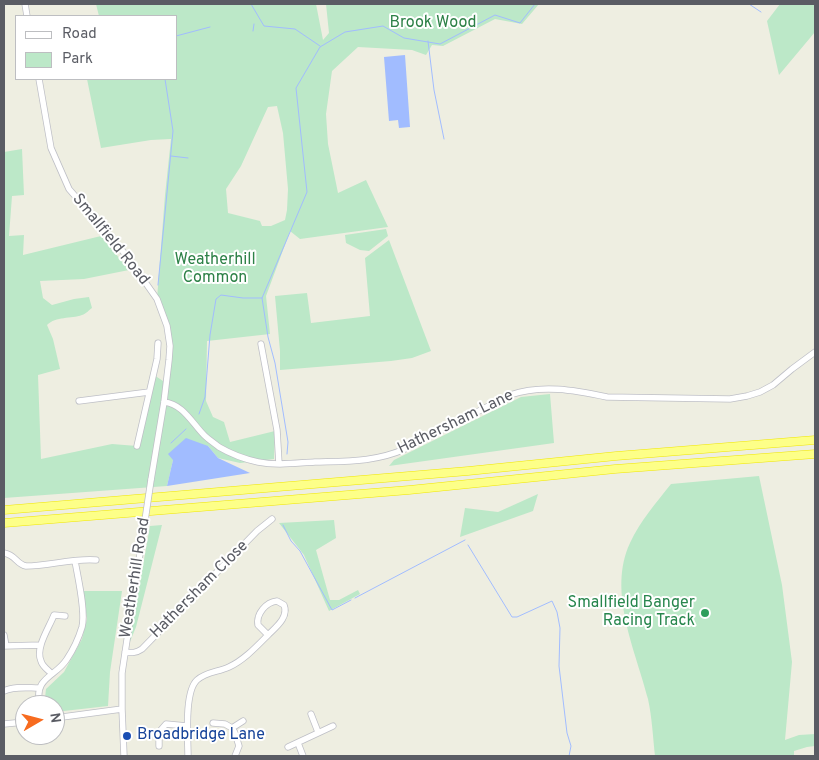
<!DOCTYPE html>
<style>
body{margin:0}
#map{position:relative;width:819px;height:760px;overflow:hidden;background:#eeeee1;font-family:Overpass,sans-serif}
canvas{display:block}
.frame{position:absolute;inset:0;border:5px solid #5a5c64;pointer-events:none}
.legend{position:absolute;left:15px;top:15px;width:162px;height:65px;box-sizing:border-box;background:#fff;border:1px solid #bdbec1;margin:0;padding:6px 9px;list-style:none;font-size:15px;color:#5a5c64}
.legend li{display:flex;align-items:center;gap:10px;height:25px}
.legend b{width:25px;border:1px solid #bdbec1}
.north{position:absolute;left:15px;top:695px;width:50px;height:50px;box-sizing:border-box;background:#fff;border:1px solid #bdbec1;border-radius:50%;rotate:82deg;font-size:14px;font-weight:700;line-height:20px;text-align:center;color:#5a5c64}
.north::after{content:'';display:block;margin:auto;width:18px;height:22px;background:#f76b1f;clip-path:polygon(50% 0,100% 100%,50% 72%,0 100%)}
</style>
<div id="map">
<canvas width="819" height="760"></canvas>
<div class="frame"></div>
<ul class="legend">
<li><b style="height:6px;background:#fff"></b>Road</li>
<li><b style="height:14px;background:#bce8c8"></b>Park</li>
</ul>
<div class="north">N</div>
</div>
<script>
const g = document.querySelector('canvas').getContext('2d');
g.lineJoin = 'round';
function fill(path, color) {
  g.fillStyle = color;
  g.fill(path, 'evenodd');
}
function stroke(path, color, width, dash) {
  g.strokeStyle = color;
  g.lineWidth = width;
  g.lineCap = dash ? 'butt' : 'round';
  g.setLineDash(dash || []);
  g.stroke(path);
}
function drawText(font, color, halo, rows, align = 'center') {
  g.font = font + ' Overpass,sans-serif';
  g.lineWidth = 4;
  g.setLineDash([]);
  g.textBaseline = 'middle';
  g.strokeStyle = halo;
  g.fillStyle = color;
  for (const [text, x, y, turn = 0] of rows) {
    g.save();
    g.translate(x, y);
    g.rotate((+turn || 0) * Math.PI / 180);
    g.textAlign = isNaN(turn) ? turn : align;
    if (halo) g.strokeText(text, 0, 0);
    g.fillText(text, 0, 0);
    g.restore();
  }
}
fill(new Path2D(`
 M96 4H316L323 40 329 33 326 4H539L522 24 495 19 443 46 432 45 426 55 412 50 358 47 332 71 326 114 328 144 338 193 366 180 388 227 300 239 290 231 292 226 266 296 270 334 207 341 206 401 213 417 224 422 230 442 275 431 274 459 240 463 218 458 208 446 173 460 167 486 4 498V152L22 149 24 195 12 196 9 236 24 235 23 255 101 236 129 270 84 279 40 281 43 298 52 305 74 299 89 297 92 308C89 310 86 314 82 315 71 319 56 316 47 325L53 339 60 369 38 375 41 459 112 444 137 446 154 375 166 383 170 346 157 299 165 195 171 139 151 140 101 148 87 79H176V16H99ZM277 106 283 133 288 189 287 210 285 220 271 226H262L260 221 228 213 226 189 241 166 268 107Z
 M780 4H815V32L779 75 767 21Z
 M386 229 388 236 369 251 360 250 346 243 345 235Z
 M389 240 431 351 412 358 391 361 280 370V351L275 296 307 293 311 323 370 316 365 258Z
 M550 394 554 443 389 466 394 460 521 397Z
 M759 476 782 585 792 662 785 740 799 735 815 734V746L807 747 794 751V756H655C653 738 652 717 648 699 636 651 607 592 630 543 640 521 656 503 671 484Z
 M538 494 533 511 460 537 465 508 498 512Z
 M334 520 336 538 316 550 330 600H339L358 590 360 594 329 611 304 555 279 523Z
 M162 525 136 627 129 644 150 526Z
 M83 591H122L110 672 108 706 55 712V705H46L45 698 46 689 64 672 82 639 87 619Z`), '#bce8c8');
fill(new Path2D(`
 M405 55 410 127 399 128 398 120 389 121 384 57Z
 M186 438 208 446 218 458 250 473 167 486 173 460 168 454Z`), '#a1bcff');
stroke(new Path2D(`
 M251 4 264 26 295 29 320 46
 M749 4 761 12
 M253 31 254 24
 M176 36 210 27
 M428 41 434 90 444 139
 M171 156 188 158
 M158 285 173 131 165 79
 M199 414 205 397 210 335 216 299 221 295 243 298H262
 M171 443 186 429
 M287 454 288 442 275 363 268 337 262 298 307 192 296 88 320 47 345 32 383 26 404 38 440 44 495 15 520 23 535 4
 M283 525 291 541 300 551 332 610 351 600
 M468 545 512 617H517L552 601 557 612 560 628 559 666 567 733 571 746 569 756
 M355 598 465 540`), '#a1bcff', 1);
const minor = new Path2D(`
 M25 4 27 16
 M39 79 51 148 69 189 126 255 157 299 167 326 170 346 169 360 164 402 151 480
 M261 344 277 430 279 464
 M79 401 149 392
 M164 402C183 404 192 423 204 435 208 439 214 443 219 447 231 454 244 459 258 462 277 466 296 463 315 462 348 461 375 462 405 449L510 395C542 384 574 390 607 397L730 399 747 396 760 392 773 385 792 369 815 352
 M137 446 157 359 158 343
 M4 553C16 555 16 564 26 566 49 566 73 558 96 560
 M277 601 284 605C289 617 276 627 268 635L258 625C256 614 266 602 277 601Z
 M4 635 6 646
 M4 646 41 645
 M125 652C132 653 136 653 142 649L257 531 272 519
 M51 673C48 670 42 666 41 661 35 648 49 628 54 615L65 616
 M4 691C14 686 28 688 39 688
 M40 705C33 677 56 677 67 659 73 650 79 637 82 627 86 612 78 578 75 561
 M311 714 318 732
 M55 718 122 709
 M213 723 225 724 232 728 235 733 239 746 235 756
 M4 724 25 722
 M232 728 243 721
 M298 743 303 756
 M159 746V732L166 724 187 726
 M288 747 333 726
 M124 756 122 709V673L144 527
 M188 756C188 739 184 692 197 680 206 672 218 672 229 667 244 660 256 647 268 635`);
const highway = new Path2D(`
 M4 510 468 471 616 456 815 440
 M4 523 409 490 615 469 815 454`);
stroke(minor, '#bebfc6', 7);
stroke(highway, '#f0e600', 9);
stroke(minor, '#fff', 5.5);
stroke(highway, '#fdff88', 8);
const minorBridge = new Path2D(`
 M144 527 151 480`);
stroke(minorBridge, '#bebfc6', 7, []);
stroke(minorBridge, '#fff', 5.5);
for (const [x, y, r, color] of [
 [705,613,5,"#2e9e5b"],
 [127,736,5,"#1a4fb4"]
]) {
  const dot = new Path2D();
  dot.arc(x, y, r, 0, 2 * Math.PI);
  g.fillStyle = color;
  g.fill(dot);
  stroke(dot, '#fff', 2);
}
drawText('16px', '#2d8147', '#fff', [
 ["Brook Wood",433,24],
 ["Weatherhill",215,261],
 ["Common",215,279]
]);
drawText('16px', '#5a5c64', '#fff', [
 ["Smallfield Road",110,240,51],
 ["Hathersham Lane",456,423,-26],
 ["Weatherhill Road",136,578,-81],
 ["Hathersham Close",200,590,-45]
]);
drawText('16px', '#27864d', '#fff', [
 ["Smallfield Banger",695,604],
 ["Racing Track",695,622]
], 'right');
drawText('16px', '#164399', '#fff', [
 ["Broadbridge Lane",137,736]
], 'left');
</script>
